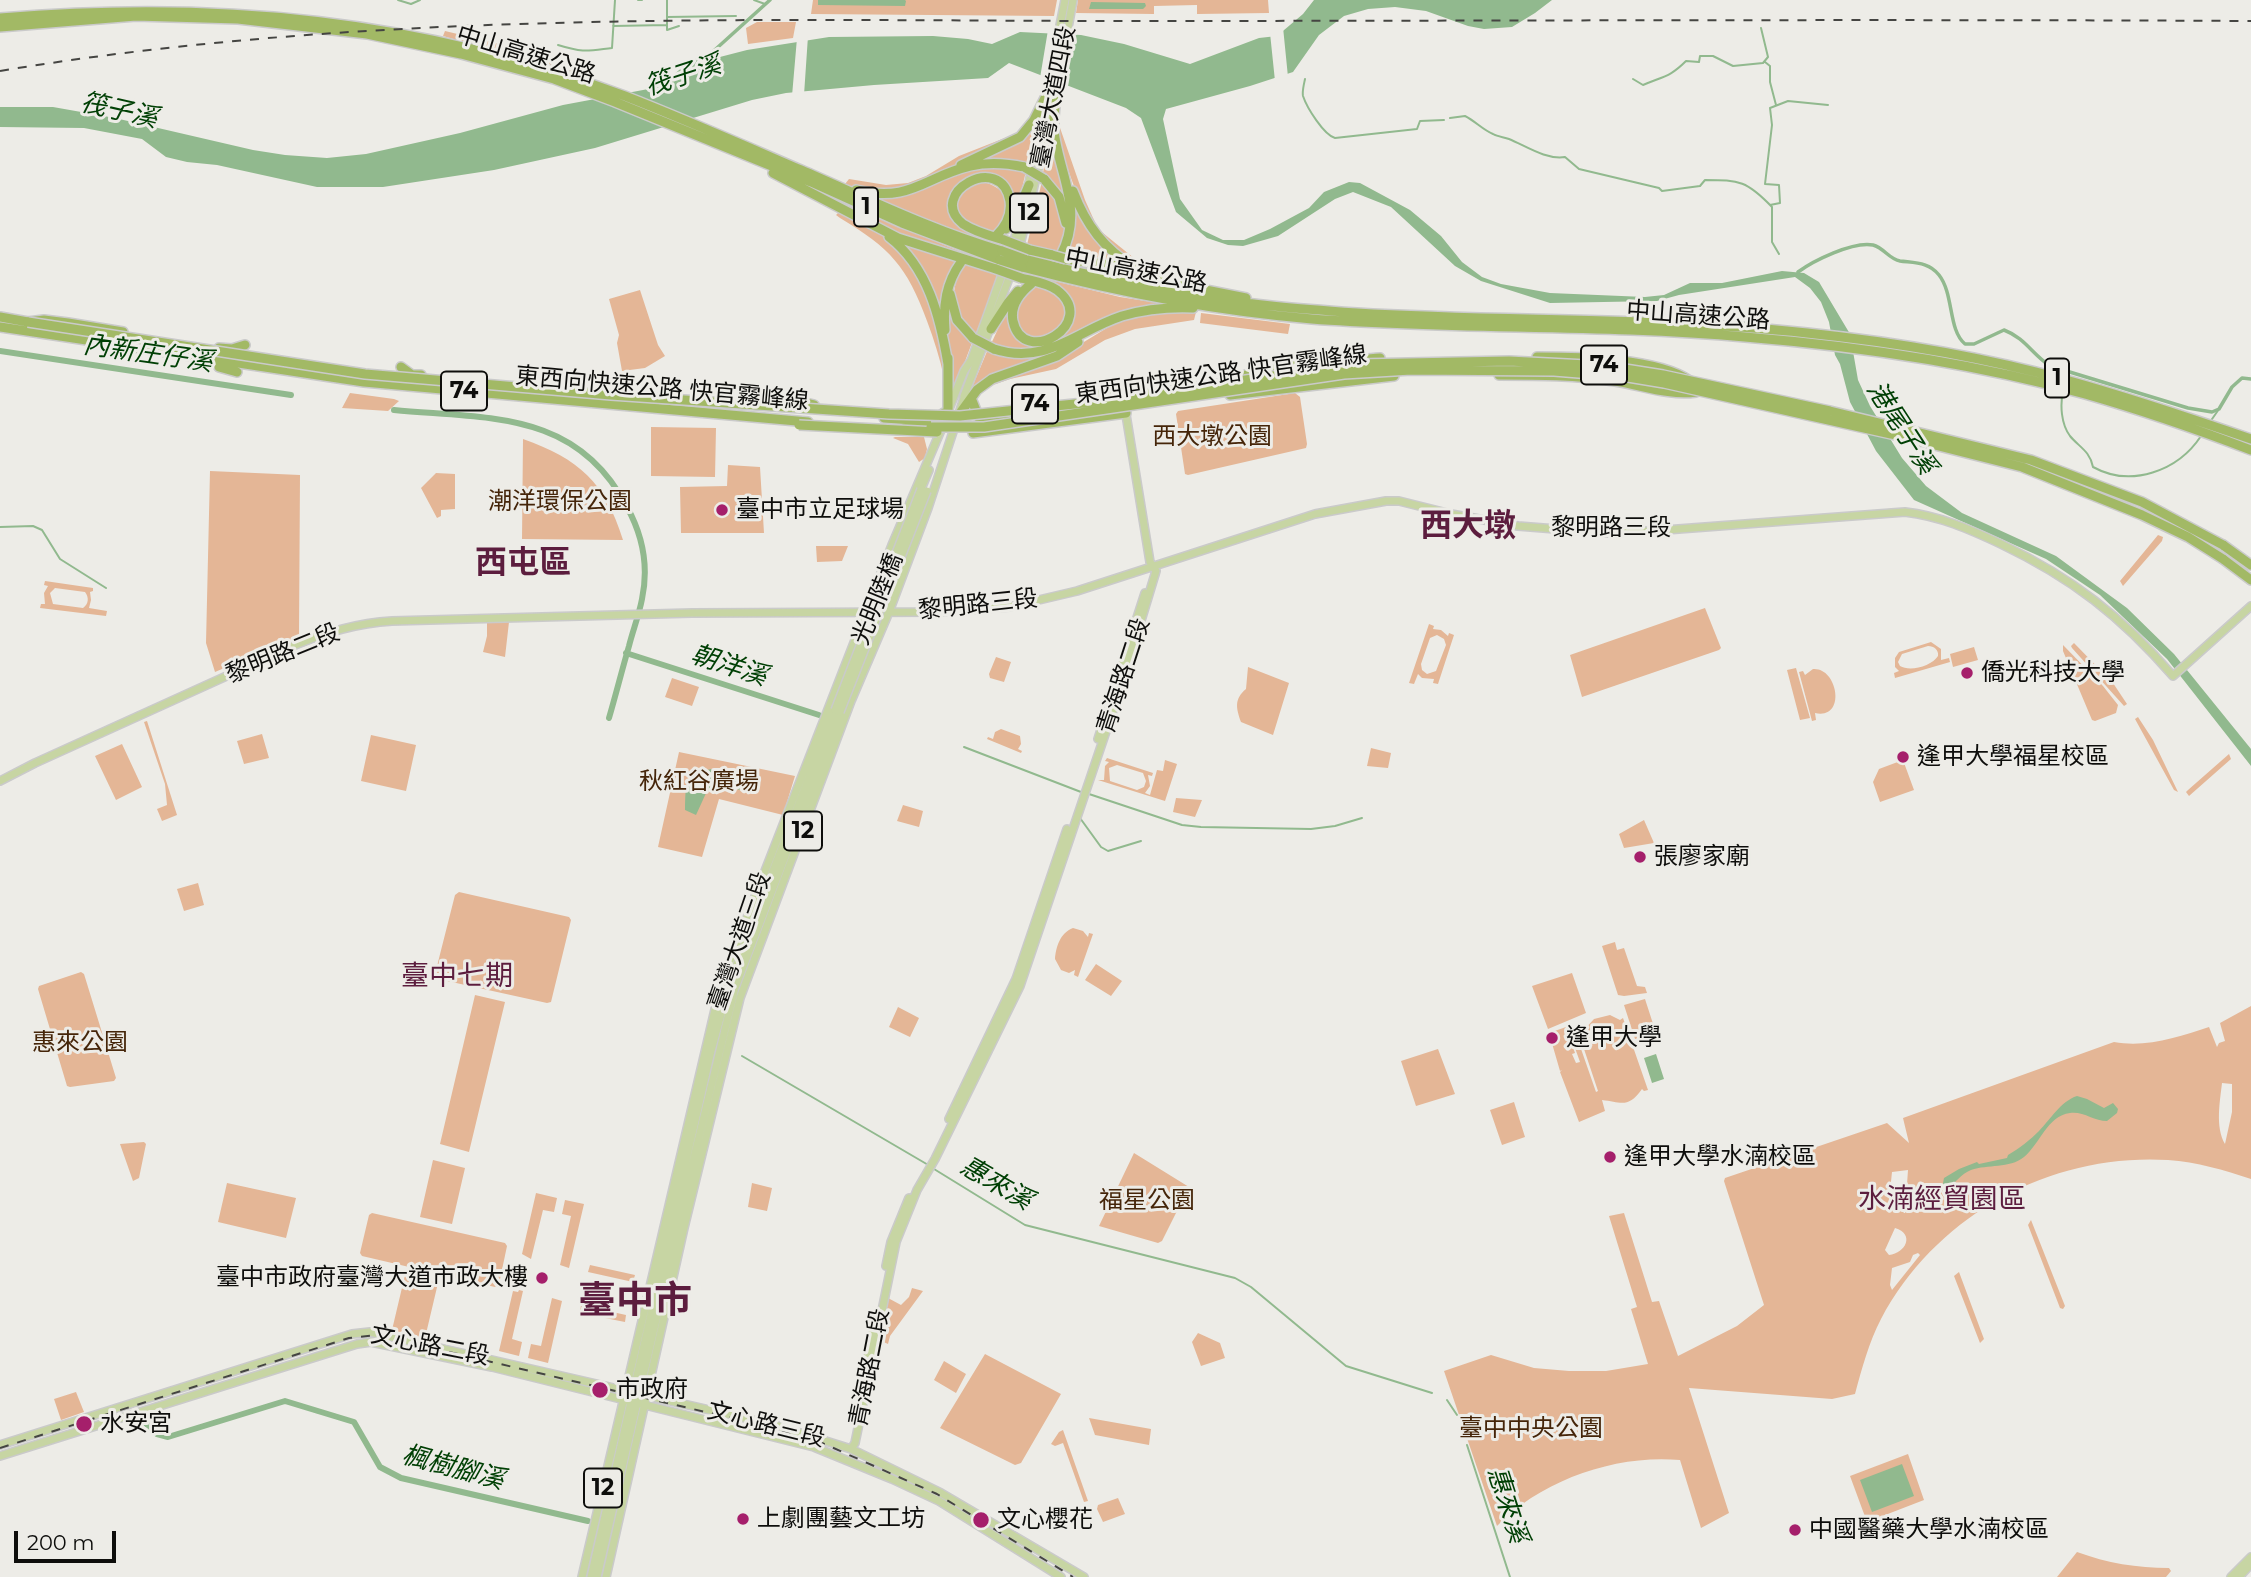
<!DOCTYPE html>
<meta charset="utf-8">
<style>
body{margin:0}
#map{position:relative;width:2251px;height:1577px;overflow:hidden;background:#edece7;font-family:Montserrat,sans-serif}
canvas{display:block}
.scale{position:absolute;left:14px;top:1531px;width:102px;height:32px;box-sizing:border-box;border:4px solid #0e0e0c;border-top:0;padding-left:9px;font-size:21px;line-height:24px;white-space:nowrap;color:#0e0e0c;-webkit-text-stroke:5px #edece7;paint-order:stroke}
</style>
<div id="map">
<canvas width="2251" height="1577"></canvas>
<div class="scale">200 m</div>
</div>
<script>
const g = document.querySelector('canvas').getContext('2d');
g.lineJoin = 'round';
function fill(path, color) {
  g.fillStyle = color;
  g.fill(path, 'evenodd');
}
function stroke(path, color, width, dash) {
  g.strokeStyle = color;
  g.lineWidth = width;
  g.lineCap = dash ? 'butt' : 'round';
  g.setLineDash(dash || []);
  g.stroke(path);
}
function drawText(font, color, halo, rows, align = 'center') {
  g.font = font + ' Montserrat,"Noto Sans TC",sans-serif';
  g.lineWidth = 6;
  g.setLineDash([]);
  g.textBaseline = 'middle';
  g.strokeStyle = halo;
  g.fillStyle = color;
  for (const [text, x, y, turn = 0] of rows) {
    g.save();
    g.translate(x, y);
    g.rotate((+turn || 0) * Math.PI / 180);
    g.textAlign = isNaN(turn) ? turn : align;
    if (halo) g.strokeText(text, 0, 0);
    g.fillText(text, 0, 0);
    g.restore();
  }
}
fill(new Path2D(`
 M813 0H1057L1054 16 811 14Z
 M1078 0H1268L1269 13 1197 14V5L1154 6V14L1076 13Z
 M757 22H796L793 38 748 44 746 28Z
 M445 31 512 47 577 70 581 76 443 36Z
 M1038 121 1028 165 969 164Z
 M1058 122 1085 200 1098 229 1140 263 1171 276 1193 281 1200 286C1184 282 1167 280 1152 274 1092 250 1068 182 1056 123Z
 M1020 132 1021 134 899 191 853 188 845 184 849 179 886 185 908 183 926 176 959 156Z
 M1050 133 1052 134 1067 208 1059 190 1043 173Z
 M1005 166 1026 171 1017 210 1012 208 1001 183 968 178 957 187 956 219 1005 243 1004 247 954 230 867 195 897 196 911 194 972 167Z
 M979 181C996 184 1013 195 1006 215 1004 222 998 229 995 235 972 227 951 222 960 192Z
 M1042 181C1063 204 1073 225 1056 254L1027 245Z
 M1071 196 1122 263 1062 255Z
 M849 206 959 251 957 254 917 243 847 209Z
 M839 212C858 222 879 230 895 244 921 269 948 343 944 378 940 358 934 340 927 321 907 266 890 248 840 218L836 215Z
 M902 242 960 260 943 324 903 245Z
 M1030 251 1106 266 1165 287 1042 260 1029 255Z
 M966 262 999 273 975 336C950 319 948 285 966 262Z
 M1042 278 1120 297 1165 304V306L1153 307 1058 345 1020 351 991 344 1009 305 1025 340 1061 335 1068 301 1040 281Z
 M1035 285C1049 287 1068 297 1067 313 1067 318 1063 325 1061 329L1038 340C1002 325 1015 306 1035 285Z
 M640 290 658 345 665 356 645 368 622 371 617 343 619 335 609 299Z
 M947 298 973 340 951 399 946 313Z
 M1169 310 1196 312 1194 320 1135 329 1105 340 1056 369 1010 379 987 387 991 382 1061 356 1115 323 1129 317Z
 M1201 313 1290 324 1288 334 1200 323Z
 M1067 344V349L1016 367 968 397 988 349 1005 354Z
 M350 393 394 399 399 401 388 411 342 408Z
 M1295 393 1300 397 1307 444 1306 448 1188 475 1185 474 1176 414 1178 411Z
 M651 427 716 428 715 477 651 476Z
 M895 437H924L927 449 925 458 919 462 908 444 893 438Z
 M523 439C579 459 605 482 623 540L522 539Z
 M728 465 760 467 764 533H681L680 487 727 486Z
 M210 471 300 475 299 636 215 672 206 643Z
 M436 473 455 474V509L441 510V516L437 518 421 488Z
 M2158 535 2163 537 2162 541 2123 586 2120 581Z
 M816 546H848L842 561 817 562Z
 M45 581 93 588V591L90 592 91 600 89 608 107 611 106 616 40 608 41 604H45L44 593 48 586 44 585ZM55 588 85 592C89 597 89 604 83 608L53 604 50 593Z
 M1705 608 1721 648 1719 650 1582 697 1570 655Z
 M487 622H509L505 657 483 652 487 636Z
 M1429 624 1434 626 1433 629 1441 630 1448 636 1449 633 1454 635 1438 684 1433 683 1434 679 1422 678 1418 674 1414 684 1409 683ZM1437 635 1444 639 1446 645 1436 671 1427 674 1422 670 1421 664 1430 638Z
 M1931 642 1941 649V660L1949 658 1950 662 1895 678 1894 673 1899 671 1895 667V658L1899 652ZM1928 646C1934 646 1939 650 1938 656 1932 666 1910 672 1900 666L1898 662 1902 654Z
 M2074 643 2113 683 2127 704 2124 706 2072 648 2071 646Z
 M2063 645 2103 686 2118 705 2116 713 2095 721 2092 720 2063 651Z
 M1974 647 1978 660 1953 667 1950 654Z
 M996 657 1011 662 1004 682 990 678 989 674Z
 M1248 667 1289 683 1273 735 1241 722C1236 708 1234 699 1246 689Z
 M1796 668 1810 718 1800 720 1787 670Z
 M1813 669C1838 667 1847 720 1815 713L1816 720 1812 721 1799 672 1803 671 1805 675Z
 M672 678 699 687 692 706 665 697Z
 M2138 717 2153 740 2178 792 2174 790 2135 719Z
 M147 721 177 815 162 821 157 809 167 805 165 784 144 722Z
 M1001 729 1020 736 1021 744 1018 749 1022 751 1021 753 987 739 988 737 993 739 995 732Z
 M262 734 269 758 244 764 237 741Z
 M371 735 416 745 406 791 361 781Z
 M122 744 142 787 116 800 95 756Z
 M1371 748 1391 753 1388 768 1367 766Z
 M679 752 795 776 783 815 719 799 702 857 658 847Z
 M2229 754 2231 759 2189 796 2186 792 2188 790Z
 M1107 758 1153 773 1152 776 1148 775 1150 786 1145 793 1150 795 1157 770 1163 771 1165 760 1177 764 1165 801 1098 780H1104L1105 766 1109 762 1105 761ZM1117 765 1143 773 1146 781 1144 787 1137 790 1110 781 1109 768Z
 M1903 760 1914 790 1880 802 1873 782 1879 769Z
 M1176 798 1202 800 1195 817 1173 812Z
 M903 805 923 811 919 827 897 821Z
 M1644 820 1654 843 1624 848 1619 834Z
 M198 883 204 905 184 911 177 889Z
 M459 892 569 917 571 920 551 1002 547 1003 438 979 435 974 455 895Z
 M1073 928 1083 931 1088 937 1089 933 1093 934 1078 977 1074 975 1075 970 1069 973 1061 970 1055 959C1056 947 1060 933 1073 928Z
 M1615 942 1617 950 1624 948 1637 986 1645 987 1647 993 1624 996 1618 995 1602 946Z
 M1096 964 1122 981 1111 996 1085 980Z
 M81 972 84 974 116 1078 114 1081 70 1087 67 1086 38 989 39 986Z
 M1572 973 1586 1013 1548 1029 1532 986Z
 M475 995 505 1002 469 1152 440 1144Z
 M1645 999 1656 1033 1635 1039 1624 1005Z
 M2251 1006V1179C2224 1170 2197 1162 2168 1160 2051 1153 1937 1214 1881 1319 1869 1342 1862 1368 1855 1394L1832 1399 1689 1388 1729 1513 1701 1528 1680 1460C1616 1454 1541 1480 1497 1526L1444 1371 1491 1355 1534 1368 1569 1371H1606L1648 1364 1631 1309 1637 1307 1609 1216 1624 1213 1652 1302 1659 1301 1678 1356 1737 1326 1764 1305 1724 1181 1725 1178 1887 1123 1909 1143 1903 1118 2114 1042C2146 1048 2179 1037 2209 1027L2217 1047 2219 1043 2225 1041 2220 1023ZM2222 1083 2232 1084V1112L2225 1144C2215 1127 2220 1101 2222 1083ZM1908 1170 1905 1213H1904L1894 1201H1889L1892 1172ZM1895 1228C1915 1234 1906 1253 1889 1255L1885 1250ZM1918 1253 1920 1255 1892 1290 1890 1285 1892 1268 1910 1262 1913 1255Z
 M898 1007 919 1018 910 1037 889 1027Z
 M1610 1015 1620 1020 1623 1018 1648 1090 1644 1091 1642 1089C1628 1109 1621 1102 1602 1100L1605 1111 1579 1122 1560 1072 1562 1070 1560 1071 1549 1033 1566 1027 1575 1053 1572 1054 1576 1063 1580 1062 1575 1048 1580 1046 1596 1092 1598 1091 1578 1031 1584 1030 1594 1019Z
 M1438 1049 1455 1094 1416 1106 1401 1061Z
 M1514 1102 1525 1137 1502 1145 1490 1110Z
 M144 1142 146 1144 139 1178 133 1181 120 1144Z
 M1134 1153 1189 1187 1162 1241 1158 1243 1099 1226Z
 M433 1160 465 1168 452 1224 420 1217Z
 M227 1183 296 1198 286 1238 218 1222Z
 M752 1183 772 1188 767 1211 748 1207Z
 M536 1193 557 1198 554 1212 543 1210 531 1259 522 1254Z
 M565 1200 584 1204 569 1268 560 1265 571 1216 562 1214Z
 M372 1213 505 1243 507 1246 499 1284 495 1287 362 1256 360 1253 369 1215Z
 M2031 1220 2065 1306 2063 1309 2060 1308 2028 1225Z
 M590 1265 635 1275 633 1282 588 1272Z
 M1959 1272 1984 1339 1980 1343 1954 1276Z
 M405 1275 438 1283 425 1338 392 1330Z
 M912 1288 923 1291 890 1336 888 1344 879 1340 888 1298 901 1305 909 1297Z
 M519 1290 523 1291 512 1339 522 1342 519 1356 499 1351 513 1291 518 1292Z
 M552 1298 562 1301 548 1363 528 1358 531 1344 541 1346Z
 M581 1305 626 1315 625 1322 580 1313Z
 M1198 1333 1220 1343 1225 1358 1201 1366 1192 1342Z
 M985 1354 1061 1394 1021 1463 1015 1465 940 1428Z
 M944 1361 966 1374 956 1393 934 1380Z
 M76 1392 84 1412 61 1420 54 1399Z
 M1089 1418 1151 1429 1149 1445 1095 1435Z
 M1063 1430 1088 1501 1084 1502 1063 1443 1055 1446 1051 1444 1059 1432Z
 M1908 1454 1924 1500 1867 1522 1850 1476Z
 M1118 1498 1125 1514 1103 1522 1097 1509 1098 1505Z
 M2077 1552C2107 1563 2137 1568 2169 1568L2171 1571 2166 1577H2057Z`), '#e4b696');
fill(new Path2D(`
 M818 0H905L906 1 905 6 818 5Z
 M1314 0H1552L1535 13 1512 27 1484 29 1468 26 1426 11 1395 7 1368 9 1344 16 1319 35 1293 72 1250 86 1166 109 1163 119 1180 199 1202 230 1223 240H1244L1270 229 1309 208 1324 192 1349 182 1360 183 1410 210 1441 236 1462 262 1482 277 1501 284 1550 293 1645 297 1664 295 1690 283H1722L1782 271 1804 273 1819 282 1850 334 1858 380 1870 406 1902 458 1926 486 1962 513 2056 556 2127 608 2174 654 2251 749V766L2167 659 2100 595 2046 559 1914 500 1876 451 1850 402 1840 364 1835 355 1829 322 1821 302 1810 288 1795 277 1679 295 1657 301 1550 303 1481 281 1455 266 1391 207 1353 192 1335 199 1278 236 1243 246 1228 245 1207 238 1176 212 1141 118 1126 108 1009 63 988 78 874 85 786 93 752 100 595 148 494 170 383 187H317L217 165 187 162 166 157 142 139 84 128 0 127V107H53L115 118 253 150 285 155 327 158 366 154 460 133 563 105 659 87 685 65 704 54 716 58 747 50 829 37 933 36 968 39 992 44 1020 32 1081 35 1124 44 1190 64 1259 38 1277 36 1303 14Z
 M1091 2 1145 3 1146 6 1143 9H1089Z
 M711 769 746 782 748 792 717 784 707 791 696 815 685 810C686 785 683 775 711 769Z
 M1656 1054 1664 1079 1652 1083 1644 1058Z
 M2077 1096 2087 1099 2104 1108 2113 1103 2118 1109 2117 1113 2107 1121C2094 1121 2083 1111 2070 1113 2047 1116 2040 1144 2024 1157 2009 1169 1988 1164 1971 1170 1961 1174 1955 1183 1946 1190L1942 1188 1944 1178 1959 1169 1977 1162 1979 1164 2007 1158 2008 1155C2020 1148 2031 1139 2039 1131 2050 1120 2061 1101 2077 1096Z
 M1902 1464 1914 1496 1872 1512 1860 1480Z`), '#91b98e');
fill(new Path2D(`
 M1283 27 1288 77 1275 81 1270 33H1276Z
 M1048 30 1075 31 1064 87 1040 78Z
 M808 36 804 95 792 96 797 38Z`), '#edece7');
stroke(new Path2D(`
 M398 0 411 4 420 0
 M638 0H642
 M667 0V30L679 26
 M754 0 765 4
 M667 17 736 16
 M613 26 667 25
 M558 45C584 53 587 51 612 48L615 0
 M1765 62 1770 66V82L1776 105
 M1305 79C1304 84 1302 91 1303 96 1307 108 1324 135 1335 138L1417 129 1420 121 1444 120
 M1633 79 1643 85C1664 76 1670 77 1686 61L1699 62 1700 56H1713L1733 66 1763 63 1768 57 1761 28
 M1450 118 1465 116C1475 121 1483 130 1493 134 1498 137 1504 137 1509 139 1526 146 1546 160 1565 157L1579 169 1659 188 1662 191 1700 186 1705 180C1740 180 1747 181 1772 207V242L1779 254
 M1770 205 1780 203 1779 185 1765 184 1772 125 1770 108 1788 101 1828 105
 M2063 391C2060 405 2061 424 2070 436 2079 447 2090 451 2093 467 2131 488 2178 471 2201 436
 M2210 422 2219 409
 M0 527 33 526 42 530 60 559 106 588
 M964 747 1081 792
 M1086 793 1182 825 1201 827 1311 829 1335 826 1362 818
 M1080 818 1101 847 1108 851 1141 841
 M742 1056 930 1166
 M934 1169 1025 1225 1235 1278 1251 1287 1346 1366 1432 1393
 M1447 1400 1457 1415
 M1467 1445 1510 1577`), '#91b98e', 2);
stroke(new Path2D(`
 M707 57 770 0
 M1798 272C1813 261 1853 241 1873 245 1884 248 1889 259 1900 261 1915 263 1929 262 1939 275 1954 294 1948 330 1965 344H1974L2004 330C2025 338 2032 354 2050 366L2188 408 2212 412 2219 409 2232 387 2242 378 2251 379`), '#91b98e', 3.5);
stroke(new Path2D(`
 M0 351 291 395
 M394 410C488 419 577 410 627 507 643 536 649 566 642 599 639 615 633 630 629 646 622 670 616 694 609 718
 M626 653 819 715
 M138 1416 157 1434 168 1437 285 1401 354 1422 380 1467 401 1478 588 1521`), '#91b98e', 6);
const major = new Path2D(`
 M1055 99 1073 0
 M1028 188 1065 0
 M1019 249 1051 114
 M971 361 1014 241 1023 206
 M964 396 1016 260
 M949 409 964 371 972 359
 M921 489 929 470
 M1098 739 1145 593
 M0 781 35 763 286 649C320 634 355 623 392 621L692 613 937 612 1009 607 1077 591 1315 514 1386 501H1399L1451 514 1518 526 1606 533 1652 531 1905 512C1940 516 1969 529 2001 544 2072 578 2121 616 2173 676L2251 606
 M949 1119 1016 979 1067 829
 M886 1266 891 1242 909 1198
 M861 1386 873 1329
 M0 1445 352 1334 370 1332 775 1425 851 1449 941 1493 1084 1577
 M851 1449 855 1443 896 1242 917 1190 935 1159 1020 986 1120 690 1156 571 1150 562 1122 390
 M0 1456 357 1344 371 1342 492 1367 814 1447 892 1479 939 1501 1061 1577
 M582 1577 721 984 892 545 941 430
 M591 1577 711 1051 729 985 835 710
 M597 1577 682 1207 735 988 840 712 843 709
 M606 1577 684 1228 740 998 851 701 889 612 928 508 966 392
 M2231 1577 2251 1557
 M2239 1577 2251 1564`);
const highway = new Path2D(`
 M0 18C217 0 421 19 625 96 684 119 743 145 801 170 868 199 933 231 1002 251
 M0 27 136 16 238 19 367 34 461 54 554 79 615 102 811 182 902 223 1000 260
 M1056 94C1055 109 1052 123 1055 138 1062 180 1083 212 1061 255
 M961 165 1020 137 1034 120 1048 92
 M773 173 898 238 996 269
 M1044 179 1059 197 1066 223
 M856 190C911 203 924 177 970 166 988 162 1006 163 1024 167
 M1073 191C1086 225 1104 249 1135 268
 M1006 229 1015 218 1029 185
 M996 236C1005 227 1012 215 1010 201 1001 150 925 194 963 224 975 232 991 236 1004 240
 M889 237C928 267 940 317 948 364
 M1030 250 1052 255
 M1024 259C1081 273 1138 287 1195 296 1249 305 1303 309 1357 313 1507 322 1658 317 1807 333 1894 342 1983 357 2066 380 2128 397 2190 418 2251 439
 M1066 259 1117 266 1160 281 1246 298
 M1022 267C1117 292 1215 311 1312 319 1456 330 1601 324 1745 337 1855 346 1977 364 2085 394 2141 410 2196 429 2251 450
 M1021 278C1033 281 1047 283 1057 290 1100 323 1023 369 1013 321 1010 306 1020 293 1031 284
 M950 294 957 320 973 338
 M0 317 28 322 44 320 68 323 123 332
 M0 327 364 382 808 422
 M991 329 1008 303 1018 291
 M945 330C943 305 946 283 961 262
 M219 348 232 349 245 345
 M994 349C1046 366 1076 331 1122 316 1146 309 1168 307 1193 308
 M1537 357C1577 357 1658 358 1690 381
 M948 358V412
 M219 367 237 372
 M401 367 412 375H421
 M1499 375C1538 375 1576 375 1615 381 1641 385 1670 396 1696 392
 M1232 379C1279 364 1331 362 1380 358
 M1230 395 1394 376
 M971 398 979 418 1007 417
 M1086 399 1112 391
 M792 400 814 405
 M961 412 977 390 992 379 1057 356 1078 342
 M884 418 928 421 935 420 944 413
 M906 427H931
 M973 433 1126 413
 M2223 545 2251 565
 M2223 559 2251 580`);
stroke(major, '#cacaca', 10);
stroke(highway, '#cacaca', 12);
stroke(major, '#c7d5a3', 7);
stroke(highway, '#a2b965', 9);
stroke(new Path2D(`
 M0 71C362 11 730 20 1096 21 1481 21 1866 19 2251 21
 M0 1448 349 1338 376 1335 744 1421 820 1442 937 1494 1073 1577`), '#454542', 2, [9, 9]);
const majorBridge = new Path2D(`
 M835 710 921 489
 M840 712 927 491`);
const highwayBridge = new Path2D(`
 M1024 167 1044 179
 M1004 240 1030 250
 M1002 251 1024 259
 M1052 255 1066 259
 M1000 260 1022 267
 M996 269 1021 278
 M28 322 365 374 611 395 889 414 960 416 1084 403 1358 364 1509 361 1606 366 1663 375 1830 411 2031 460 2142 502 2223 545
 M973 338 994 349
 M799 425 937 432
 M931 427H984L1344 374 1411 370 1554 371 1628 377 1664 383 1891 434 2022 467 2142 515 2188 537 2223 559`);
stroke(majorBridge, '#cacaca', 10, []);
stroke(highwayBridge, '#cacaca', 12, []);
stroke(majorBridge, '#c7d5a3', 7);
stroke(highwayBridge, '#a2b965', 9);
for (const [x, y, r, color] of [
 [722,510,7,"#a51f6b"],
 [1967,673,7,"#a51f6b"],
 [1903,757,7,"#a51f6b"],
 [1640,857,7,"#a51f6b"],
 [1552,1038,7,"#a51f6b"],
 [1610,1157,7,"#a51f6b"],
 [542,1278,7,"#a51f6b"],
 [600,1390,9,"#a51f6b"],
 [84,1424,9,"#a51f6b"],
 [743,1519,7,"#a51f6b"],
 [981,1520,9,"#a51f6b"],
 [1795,1530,7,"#a51f6b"]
]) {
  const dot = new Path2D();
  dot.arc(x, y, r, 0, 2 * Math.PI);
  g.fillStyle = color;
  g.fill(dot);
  stroke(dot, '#edece7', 2.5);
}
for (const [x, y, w] of [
 [866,207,24],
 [1029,213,38],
 [1604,365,46],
 [2057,378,24],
 [464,391,46],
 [1035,404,46],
 [803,831,38],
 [603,1488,38]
]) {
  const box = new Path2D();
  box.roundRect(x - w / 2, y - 19.5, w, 39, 5);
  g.fillStyle = '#edece7';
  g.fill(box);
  stroke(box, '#0e0e0c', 2);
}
drawText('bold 23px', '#0e0e0c', null, [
 ["1",866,207],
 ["12",1029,213],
 ["74",1604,365],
 ["1",2057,378],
 ["74",464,391],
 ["74",1035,404],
 ["12",803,831],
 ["12",603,1488]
]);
drawText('24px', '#0e0e0c', '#edece7', [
 ["中山高速公路",526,55,17],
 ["臺灣大道四段",1054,97,-79],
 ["中山高速公路",1136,271,11],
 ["中山高速公路",1698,316,4],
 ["東西向快速公路 快官霧峰線",1221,375,-8],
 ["東西向快速公路 快官霧峰線",662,389,5],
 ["黎明路三段",1611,528],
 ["光明陸橋",878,599,-68],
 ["黎明路三段",978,605,-6],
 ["黎明路二段",283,654,-22],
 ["青海路二段",1124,676,-72],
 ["臺灣大道三段",740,941,-71],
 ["文心路二段",430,1346,11],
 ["青海路二段",870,1368,-79],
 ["文心路三段",766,1425,14]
]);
drawText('24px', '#452509', '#edece7', [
 ["西大墩公園",1212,437],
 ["潮洋環保公園",560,502],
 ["秋紅谷廣場",699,782],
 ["惠來公園",80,1043],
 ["福星公園",1147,1201],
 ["臺中中央公園",1531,1429]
]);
drawText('24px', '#0e0e0c', '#edece7', [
 ["臺中市立足球場",736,510],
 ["僑光科技大學",1981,673],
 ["逢甲大學福星校區",1917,757],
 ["張廖家廟",1654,857],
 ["逢甲大學",1566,1038],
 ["逢甲大學水湳校區",1624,1157],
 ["臺中市政府臺灣大道市政大樓",528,1278,"right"],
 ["市政府",616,1390],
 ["水安宮",100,1424],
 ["上劇團藝文工坊",757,1519],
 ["文心櫻花",997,1520],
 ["中國醫藥大學水湳校區",1809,1530]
], 'left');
drawText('italic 26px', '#014005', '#edece7', [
 ["筏子溪",683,76,-18],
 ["筏子溪",119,111,13],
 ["內新庄仔溪",148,354,8],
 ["港尾子溪",1901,428,57],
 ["朝洋溪",729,666,18],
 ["惠來溪",996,1184,30],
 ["楓樹腳溪",453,1468,15],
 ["惠來溪",1507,1505,72]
]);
drawText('28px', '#5c1d3e', '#edece7', [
 ["臺中七期",457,977],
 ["水湳經貿園區",1942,1200]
]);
drawText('bold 32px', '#5c1d3e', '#edece7', [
 ["西大墩",1468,527],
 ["西屯區",523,564]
]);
drawText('bold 38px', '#5c1d3e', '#edece7', [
 ["臺中市",635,1302]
]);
</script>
